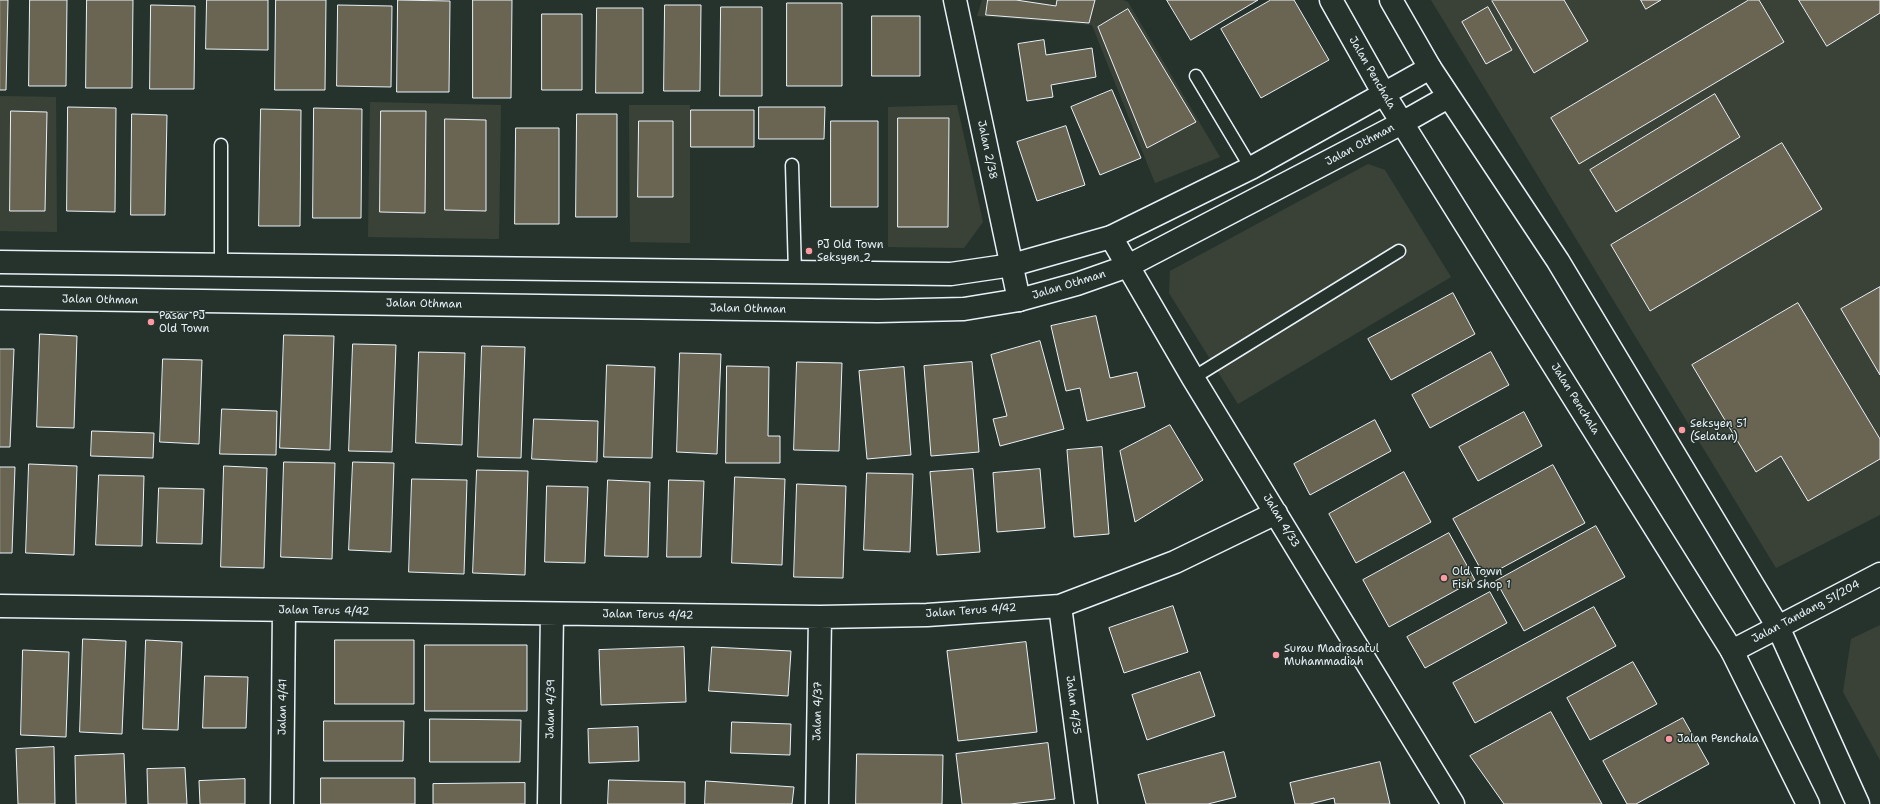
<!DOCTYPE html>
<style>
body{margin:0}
canvas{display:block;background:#26332d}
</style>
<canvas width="1880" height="804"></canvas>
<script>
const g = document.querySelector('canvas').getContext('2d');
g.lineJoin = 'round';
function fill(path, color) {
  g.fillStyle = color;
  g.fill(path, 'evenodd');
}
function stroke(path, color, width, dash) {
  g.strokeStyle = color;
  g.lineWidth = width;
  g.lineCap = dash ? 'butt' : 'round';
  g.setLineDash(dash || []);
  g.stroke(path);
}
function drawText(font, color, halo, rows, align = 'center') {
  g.font = font + ' "Shantell Sans",sans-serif';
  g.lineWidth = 3;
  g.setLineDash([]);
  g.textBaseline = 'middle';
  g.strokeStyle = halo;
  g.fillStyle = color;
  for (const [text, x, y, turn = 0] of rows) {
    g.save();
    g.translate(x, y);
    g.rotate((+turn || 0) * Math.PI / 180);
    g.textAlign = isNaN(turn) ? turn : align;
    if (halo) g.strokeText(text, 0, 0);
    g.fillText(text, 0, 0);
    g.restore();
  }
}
fill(new Path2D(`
 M982 0H1123L1128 2 1220 157 1155 183 1092 25 977 16Z
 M1431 0H1880V515L1776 568Z
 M0 96 56 97 57 232 0 231Z
 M370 102 501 105 499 239 368 237Z
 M629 105H690V243L630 242Z
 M957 105 983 222 964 248 888 247V107Z
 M1368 164 1385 170 1451 277 1238 404 1169 293 1170 271Z
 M1880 625V760L1843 692 1851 639Z`), '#3a4238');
const building = new Path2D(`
 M0 0H8L6 90H0Z
 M30 0H67L66 86H29Z
 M87 0H133L132 88H86Z
 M207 0H268V50L206 49Z
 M276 0H326L325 90H275Z
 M398 0 450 1 449 92H397Z
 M473 0H512L511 98H473Z
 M988 0H1016L1056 6 1057 0H1095L1089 23 986 15Z
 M1167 0H1258L1191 40Z
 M1271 0H1294L1329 60 1261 98 1221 29Z
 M1493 0H1564L1588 41 1534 73 1492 1Z
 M1641 0H1661L1646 9Z
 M1749 0H1759L1784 42 1579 164 1551 118Z
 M1799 0H1880V13L1827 46Z
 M787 3H842V86H787Z
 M151 5 195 6 194 89H150Z
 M338 5 392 6 391 87 337 86Z
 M665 5H701L700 91H664Z
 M721 7H762V96H720Z
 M1488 7 1512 50 1486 64 1462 22Z
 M597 8H643V93H596Z
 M1128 9 1196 122 1147 148 1098 27Z
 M542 14H582V90H542Z
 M872 16H920V76H872Z
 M1044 40 1046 55 1092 48 1096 77 1051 85 1053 97 1027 101 1018 44Z
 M1112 90 1141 158 1100 175 1071 107Z
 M1715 94 1740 137 1616 212 1590 170Z
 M68 107 116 108 115 212 67 211Z
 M759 107H825L824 139H759Z
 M314 108 362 109 361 218H313Z
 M261 109 301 110 300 226H259Z
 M691 110H754V147H691Z
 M11 111 47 112 45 211H10Z
 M381 111H426L425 213 380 212Z
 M132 114 167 115 165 215H131Z
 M577 114H617V217H576Z
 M898 118H949L948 227H898Z
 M445 119 486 120V211L445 210Z
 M639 121H673V197H638Z
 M831 121H878V207H831Z
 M1066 126 1085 185 1037 201 1017 142Z
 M516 128H559V224H515Z
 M1782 143 1822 209 1650 311 1611 245Z
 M1880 287V375L1841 309Z
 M1453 293 1475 334 1391 380 1368 339Z
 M1798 303 1880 439V459L1808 501 1781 456 1756 472 1692 365Z
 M1096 316 1110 378 1137 372 1145 407 1087 421 1080 388 1066 391 1051 326Z
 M40 334 77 336 74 428 37 427Z
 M284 335 334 336 330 450 280 448Z
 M1040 341 1064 429 1000 446 993 419 1007 416 991 355Z
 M353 344 396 345 392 452 349 451Z
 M482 346 525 347 521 458 478 457Z
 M0 349H14L10 447H0Z
 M419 352 465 353 462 445 416 443Z
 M1491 352 1509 385 1430 428 1412 395Z
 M680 353 721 354 717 454 677 452Z
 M163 359 202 360 199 444 160 442Z
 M797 362 842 363 839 451 794 450Z
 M972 362 979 452 931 456 924 366Z
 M607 365 655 367 652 458 604 457Z
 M727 366 769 367 768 436H780V463H726Z
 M904 367 911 455 867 459 859 371Z
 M222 409 277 411 276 455 220 454Z
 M1524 412 1542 446 1478 481 1459 447Z
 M534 419 598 421 597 462 532 459Z
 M1375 420 1391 451 1310 495 1294 464Z
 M1170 425 1203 480 1135 522 1120 451Z
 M92 431 154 433 153 458 91 456Z
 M1102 447 1109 534 1074 537 1067 450Z
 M284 462 335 463 332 559 281 557Z
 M353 462 394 463 391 552 349 550Z
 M29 464 77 466 74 555 26 553Z
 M1553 465 1585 523 1485 577 1453 519Z
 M224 466 267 468 264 568 221 567Z
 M0 467H15L12 553H0Z
 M973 469 980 552 937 555 930 472Z
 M1040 469 1045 528 997 532 993 473Z
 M477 470 528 471 525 575 473 573Z
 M1404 472 1431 522 1356 563 1329 514Z
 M867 473 913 474 910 552 864 550Z
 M99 475 144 476 142 546 96 545Z
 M735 477 785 479 782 565 732 563Z
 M412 479 467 480 464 574 409 572Z
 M608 480 650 482 648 557 605 556Z
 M669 480 704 481 701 557H667Z
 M797 484 846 486 843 578 794 577Z
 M547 486 588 487 585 563 545 562Z
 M159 488 204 489 202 544 157 543Z
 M1596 526 1625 577 1524 631 1496 581Z
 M1449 533 1475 580 1389 627 1363 580Z
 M1490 592 1507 623 1425 668 1407 637Z
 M1173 606 1188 652 1124 673 1109 628Z
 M1594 607 1616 646 1475 723 1453 683Z
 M83 639 126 641 122 734 80 732Z
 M146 640 182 642 178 730 143 729Z
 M335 640H414V704H335Z
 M1026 642 1037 732 958 741 947 651Z
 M425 645H527V711H425Z
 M684 647 686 702 601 705 599 650Z
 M712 647 791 651 788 696 709 691Z
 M23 650 69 652 66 737 21 735Z
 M1633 662 1657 704 1590 740 1567 698Z
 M1200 672 1215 716 1147 740 1132 695Z
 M205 676 248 677 246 728H203Z
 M1551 712 1602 804H1504L1470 756Z
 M1683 718 1709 764 1636 804H1627L1603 761Z
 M430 719 521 720 520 762H430Z
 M324 721H404L403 761H324Z
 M732 722 791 724 790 755 731 753Z
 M638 727 639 761 589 763 588 729Z
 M1048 743 1055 799 1010 804H962L956 754Z
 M54 747 55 804H18L16 749Z
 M1224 752 1236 797 1208 804H1146L1138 775Z
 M124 754 126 804H76L75 756Z
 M857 754 943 755 942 804H856Z
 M1380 762 1390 804H1335L1334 798 1310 804H1295L1290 783Z
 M185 768 187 804H148L147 769Z
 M321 778H415V804H321Z
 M245 779V804H200L199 781Z
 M609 780 685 782V804H608Z
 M706 781 794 787 792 804H705Z
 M525 783V804H433V784Z`);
fill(building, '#6a6552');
stroke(building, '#e8f1f8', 1);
const service = new Path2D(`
 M1196 76 1251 168
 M792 165 795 273
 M221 265V145
 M1193 378 1399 251`);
const minor = new Path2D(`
 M955 0 1019 300
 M1331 0 1384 94
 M1391 0 1430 68
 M1111 237 1193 378 1453 804
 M0 606 820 617 927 615 1060 606 1175 562 1276 513
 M1060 606 1086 804
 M1732 651 1880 574
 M282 804 284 610
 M549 804 552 614
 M817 804 820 617`);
const secondary = new Path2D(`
 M1384 94 1732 651 1808 804
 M0 262 951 274 1012 265 1111 237 1251 168 1430 68 1558 261 1778 627 1858 804
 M0 298 878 311 964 309 1019 300 1077 284 1128 266 1402 123 1448 97`);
stroke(service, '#e8f1f8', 15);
stroke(minor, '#e8f1f8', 25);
stroke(secondary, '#e8f1f8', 25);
stroke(service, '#26332d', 12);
stroke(minor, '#26332d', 22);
stroke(secondary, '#26332d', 22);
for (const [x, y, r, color] of [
 [809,251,4,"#ff9aa2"],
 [151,322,4,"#ff9aa2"],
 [1682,430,4,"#ff9aa2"],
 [1444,578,4,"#ff9aa2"],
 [1276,655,4,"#ff9aa2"],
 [1669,739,4,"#ff9aa2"]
]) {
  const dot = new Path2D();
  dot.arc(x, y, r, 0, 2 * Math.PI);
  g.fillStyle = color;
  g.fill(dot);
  stroke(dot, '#26332d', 1.5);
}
drawText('11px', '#e8f1f8', '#26332d', [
 ["Jalan Penchala",1372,73,60],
 ["Jalan Othman",1360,145,-28],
 ["Jalan 2/38",987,150,78],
 ["Jalan Othman",1069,285,-17],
 ["Jalan Othman",100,300,1],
 ["Jalan Othman",424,304,1],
 ["Jalan Othman",748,309,1],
 ["Jalan Penchala",1575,399,58],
 ["Jalan 4/33",1281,521,59],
 ["Jalan Terus 4/42",324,611,1],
 ["Jalan Terus 4/42",971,611,-4],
 ["Jalan Tandang 51/204",1806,612,-28],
 ["Jalan Terus 4/42",648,615,1],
 ["Jalan 4/35",1073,705,83],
 ["Jalan 4/41",283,707,-89],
 ["Jalan 4/39",551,709,-89],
 ["Jalan 4/37",818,711,-89]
]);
drawText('11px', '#e8f1f8', '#26332d', [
 ["PJ Old Town",817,245],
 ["Seksyen 2",817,258],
 ["Pasar PJ",159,316],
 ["Old Town",159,329],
 ["Seksyen 51",1690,424],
 ["(Selatan)",1690,437],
 ["Old Town",1452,572],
 ["Fish Shop 1",1452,585],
 ["Surau Madrasatul",1284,649],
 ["Muhammadiah",1284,662],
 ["Jalan Penchala",1677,739]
], 'left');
</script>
